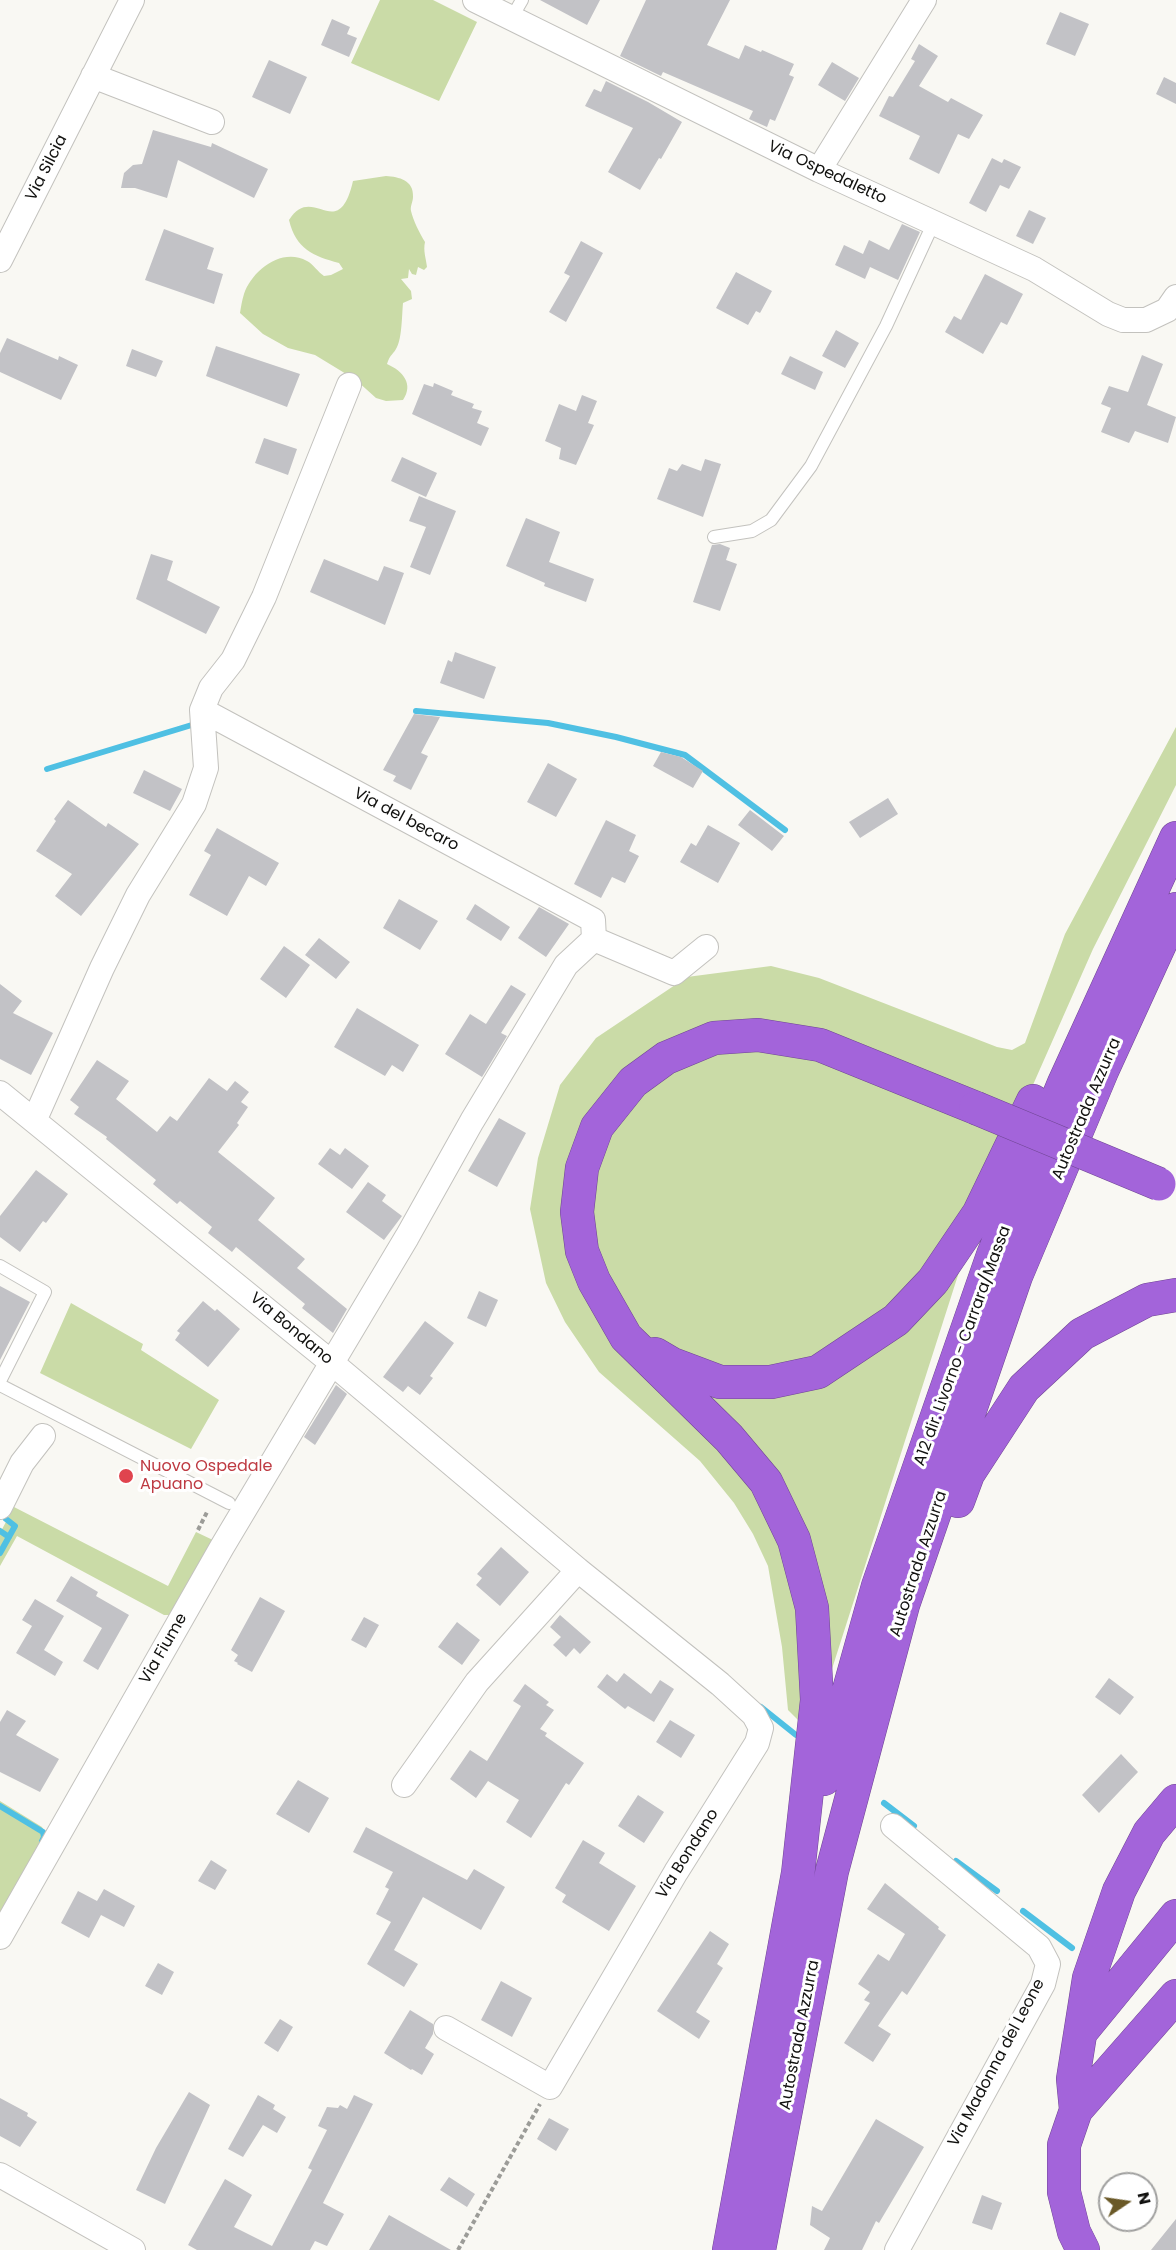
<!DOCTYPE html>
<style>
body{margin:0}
#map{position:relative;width:1176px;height:2250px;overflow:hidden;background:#f9f8f3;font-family:Poppins,sans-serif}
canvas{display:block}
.north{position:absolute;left:1098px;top:2172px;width:60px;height:60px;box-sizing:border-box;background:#fff;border:2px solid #a0a09f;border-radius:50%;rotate:77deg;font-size:16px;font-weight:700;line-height:24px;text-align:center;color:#11110f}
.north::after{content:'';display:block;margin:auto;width:21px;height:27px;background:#6a5927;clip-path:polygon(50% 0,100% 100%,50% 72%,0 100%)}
</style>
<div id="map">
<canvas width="1176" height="2250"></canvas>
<div class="north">N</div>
</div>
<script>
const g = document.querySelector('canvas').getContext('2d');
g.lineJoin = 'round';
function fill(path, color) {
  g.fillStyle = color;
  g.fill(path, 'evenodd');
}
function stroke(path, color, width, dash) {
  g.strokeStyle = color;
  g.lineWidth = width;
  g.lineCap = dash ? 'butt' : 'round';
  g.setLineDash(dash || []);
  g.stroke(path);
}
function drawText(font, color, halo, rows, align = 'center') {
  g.font = font + ' Poppins,sans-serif';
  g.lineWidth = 6;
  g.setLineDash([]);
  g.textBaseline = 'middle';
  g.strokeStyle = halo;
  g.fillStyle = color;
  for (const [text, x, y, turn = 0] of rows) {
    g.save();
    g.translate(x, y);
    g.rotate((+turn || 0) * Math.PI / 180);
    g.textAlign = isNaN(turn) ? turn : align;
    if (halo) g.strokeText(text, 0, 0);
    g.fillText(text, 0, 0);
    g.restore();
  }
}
fill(new Path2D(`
 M380 0H433L477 22 439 101 351 63Z
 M386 176C399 177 414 180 413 197 413 202 410 206 411 211 413 220 420 234 425 242 423 251 426 258 427 267L424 270 418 267 416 275 412 274 409 269 408 278 401 279 411 291 412 299 403 303C402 314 402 338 397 347 394 354 390 354 387 364 403 371 414 384 403 400L386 401 376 398 356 380 315 355 288 348 263 334 240 313C241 307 242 300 244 294 252 271 281 247 307 261 313 264 318 272 324 276L331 275 343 269 339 263C313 256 296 249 289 220 313 182 338 245 353 181Z
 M1176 727V785L1093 949 1021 1112 816 1030 643 1058 567 1239 760 1496 794 1574 805 1727 788 1710 782 1647 768 1566 753 1534 734 1503 700 1461 599 1372 565 1322 546 1283 530 1209 538 1158 560 1085 596 1038 687 977 771 966 819 978 997 1047 1012 1050 1025 1043 1065 934Z
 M742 1045 814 1055 1006 1135 998 1161 885 1320 809 1365 721 1374 652 1340 617 1302 598 1264 591 1193 613 1124 670 1068Z
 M959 1272 831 1672 818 1596 691 1380 772 1393Z
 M71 1303 143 1344 141 1350 219 1400 191 1449 40 1373Z
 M14 1507 168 1586 196 1532 215 1541 170 1615H164L17 1536 0 1566V1533Z
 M0 1801 42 1827 49 1840 0 1928Z`), '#cadba7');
stroke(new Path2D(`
 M416 711 548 723 616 737 685 755 785 830
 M47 769 195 724
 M0 1531 9 1537
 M0 1553 15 1526 6 1519
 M761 1707 796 1735
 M884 1803 914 1826
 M0 1806 43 1832 44 1837 42 1841
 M956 1861 997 1891
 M1023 1911 1072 1948`), '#4fc0e3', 6);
fill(new Path2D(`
 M540 0H600L587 25Z
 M646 0H730L707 45 739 59 745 45 761 52 762 50 794 64 789 75 794 77 775 121 770 119 767 127 749 119 753 111 663 72 661 76 620 56Z
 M1060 12 1089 24 1075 56 1046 44Z
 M332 19 350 27 347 34 357 38 349 57 321 45Z
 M919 44 938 56 919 86 948 102 951 98 983 115 969 139 958 134 939 174 909 159 920 136 879 116 889 96 893 97 915 61 911 59Z
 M269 60 307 77 290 114 252 97Z
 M832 62 859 78 845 101 818 85Z
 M1164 77 1176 83V104L1156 94Z
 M606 81 648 102 682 122 661 159 659 158 640 190 608 172 633 128 585 106 594 89 601 92Z
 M153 130 211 147 212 143 268 169 254 198 178 160 167 198 135 188H121L124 173 133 165 142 164Z
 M992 158 1002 163 1004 159 1021 167 1009 189 1000 185 986 212 969 203Z
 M1029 210 1046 218 1033 244 1016 236Z
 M902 224 920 232 898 280 870 267 865 279 835 265 844 245 863 254 869 240 889 250Z
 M164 229 214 248 207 269 223 274 214 304 145 280Z
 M581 241 603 253 566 322 549 312 570 276 564 273Z
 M736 272 772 291 760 313 756 311 748 325 716 308Z
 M985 274 1023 294 1007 325 1001 322 983 354 945 332 954 316 961 320Z
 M836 330 859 343 845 368 822 356Z
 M7 338 58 360 59 356 78 365 61 400 0 372V353Z
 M216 346 300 374 287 407 206 376Z
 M132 349 163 361 156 377 126 366Z
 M1142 355 1163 364 1147 405 1176 417 1168 443 1135 431 1129 443 1101 432 1111 408 1101 404 1109 386 1128 392Z
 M790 356 823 372 815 390 781 374Z
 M434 383 453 391 451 395 474 404 472 408 482 411 477 423 489 428 481 446 412 414 424 384 433 387Z
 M582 395 597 401 588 423 594 425 576 465 559 459 561 448 545 441 559 404 576 411Z
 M264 438 297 449 288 475 255 463Z
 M402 457 437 473 426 497 391 481Z
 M705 459 721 464 703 517 657 499 669 468 677 471 682 464 701 471Z
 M419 496 456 511 430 575 410 567 426 527 409 521Z
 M526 518 560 532 549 562 594 579 586 602 544 586 545 583 506 566Z
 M720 544 730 548 726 560 737 564 720 611 693 602 712 545Z
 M151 554 173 561 167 580 220 607 206 634 136 599Z
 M324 559 378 581 384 566 404 573 385 625 310 592Z
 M455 652 496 667 484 699 440 683 448 660 452 662Z
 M414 714 440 717 421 753 428 756 411 790 393 781 396 776 383 770Z
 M661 752 681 757 703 771 693 788 653 766Z
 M548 763 577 779 556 817 527 802Z
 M144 770 182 789 170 811 133 793Z
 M888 798 898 814 860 838 849 822Z
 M68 800 106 827 108 823 139 844 81 916 55 896 72 874 36 851 56 821 54 819Z
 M750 810 784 836 772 851 738 825Z
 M606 820 636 835 629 851 639 856 625 883 612 877 601 898 574 884Z
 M708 825 740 843 718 883 680 862 691 843 696 846Z
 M217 828 279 863 266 886 249 876 227 916 189 895 211 855 204 851Z
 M399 899 438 921 420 950 383 928Z
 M475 904 510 927 501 941 466 919Z
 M539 907 569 924 546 957 518 938Z
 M319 938 350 962 336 979 305 955Z
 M284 946 310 965 286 998 260 979Z
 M0 984 22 1001 13 1013 53 1033 31 1075 0 1059Z
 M511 985 526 994 501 1033 507 1036 482 1077 445 1054 470 1014 486 1024Z
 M357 1008 419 1045 403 1072 392 1065 385 1076 334 1047Z
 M97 1060 129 1081 116 1099 157 1132 170 1116 177 1121 209 1078 227 1091 235 1081 249 1092 241 1102 248 1107 237 1123 239 1125 218 1152 275 1198 258 1220 305 1259 297 1268 347 1309 333 1333 302 1308 305 1304 236 1247 232 1252 208 1233 212 1227 180 1201 177 1204 153 1184 156 1180 106 1139 107 1137 74 1114 79 1107 70 1100Z
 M499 1118 526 1133 497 1187 468 1171Z
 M330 1148 340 1155 345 1148 369 1166 352 1189 318 1164Z
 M36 1170 68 1194 46 1223 43 1221 20 1252 0 1237V1216Z
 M368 1182 386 1195 382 1201 402 1216 384 1240 346 1212Z
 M0 1286 30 1302 0 1360Z
 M479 1291 498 1300 486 1327 467 1318Z
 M203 1301 215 1311 217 1309 240 1329 208 1367 175 1340 180 1333 177 1331Z
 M425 1321 454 1343 430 1376 433 1378 420 1395 408 1386 403 1392 383 1377Z
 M336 1385 347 1394 315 1445 304 1437Z
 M501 1547 529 1572 500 1606 476 1585 482 1578 477 1574Z
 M71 1576 98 1592 96 1596 129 1615 98 1670 83 1661 102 1628 56 1601Z
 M260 1597 285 1611 252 1672 237 1664 238 1663 234 1661 238 1655 231 1650Z
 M35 1599 64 1616 44 1650 63 1662 55 1676 16 1653 32 1626 22 1620Z
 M560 1615 591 1642 580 1654 574 1648 566 1657 553 1645 561 1637 550 1627Z
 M364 1617 379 1625 366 1648 351 1640Z
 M457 1622 480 1640 462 1665 438 1647Z
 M624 1673 651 1694 660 1680 674 1689 654 1722 628 1706 625 1709 597 1687 607 1674 617 1682Z
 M1109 1678 1134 1697 1120 1715 1095 1697Z
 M525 1684 549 1702 546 1705 554 1710 540 1729 547 1733 545 1736 584 1763 569 1785 566 1783 531 1838 506 1822 519 1800 488 1781 476 1798 450 1779 470 1750 487 1761 521 1706 513 1701Z
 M7 1710 26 1721 16 1735 59 1759 40 1792 0 1772V1722Z
 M670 1720 695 1735 681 1758 656 1742Z
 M1121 1754 1138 1772 1099 1813 1082 1795Z
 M298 1780 329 1798 309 1833 276 1814Z
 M638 1795 664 1812 644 1843 618 1826Z
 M366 1827 467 1880 474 1869 505 1887 481 1930 423 1897 394 1950 418 1964 404 1987 367 1964 391 1922 376 1914 389 1889 385 1887 393 1872 353 1852Z
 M583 1840 605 1853 599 1863 636 1886 609 1931 562 1902 566 1895 555 1888Z
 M211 1860 227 1870 215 1890 198 1881Z
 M885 1883 939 1927 938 1929 946 1935 907 1995 902 1991 878 2026 891 2034 873 2062 844 2043 870 2003 864 2000 870 1992 858 1984 878 1954 889 1961 905 1934 867 1909Z
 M104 1889 135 1906 124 1927 101 1915 89 1938 61 1923 78 1891 97 1901Z
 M710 1931 729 1944 717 1964 723 1968 696 2012 710 2021 699 2039 657 2011Z
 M158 1963 174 1972 162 1995 145 1986Z
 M501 1981 532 1998 512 2037 481 2020Z
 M410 2010 433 2024V2034L425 2048 434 2054 422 2075 412 2069 411 2070 384 2053Z
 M280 2019 293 2027 278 2052 264 2043Z
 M189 2092 210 2105 165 2204 136 2190 156 2148Z
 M258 2095 275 2105 273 2109 286 2117 277 2133 263 2125 243 2157 228 2149Z
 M354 2095 373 2104 323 2203 344 2214 327 2246 315 2241 310 2250H197L188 2245 225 2179 252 2195 234 2227 272 2246 312 2170 308 2168 327 2130 318 2126 327 2107 338 2108 340 2105 347 2109Z
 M0 2098 28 2113 27 2116 37 2122 20 2147 0 2136Z
 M549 2118 569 2129 556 2151 537 2139Z
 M876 2119 924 2147 879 2223 876 2221 862 2250H824L830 2238 810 2225 812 2206 822 2211Z
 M449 2177 475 2194 467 2207 440 2190Z
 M982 2195 1002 2203 992 2230 972 2223Z
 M389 2215 451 2250H369Z
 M1176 2219V2250H1151Z`), '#c2c2c6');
const lane = new Path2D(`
 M511 19 522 0
 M714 537 752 531 771 520 811 466 886 326 934 222
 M0 1266 45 1292 0 1381
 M0 1385 229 1503`);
const street = new Path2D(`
 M475 0 819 170 1034 269 1108 314 1123 320H1146L1167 310 1176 297
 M93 76 212 122
 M819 170 924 0
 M0 260 132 0
 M202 710 593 920 594 939
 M0 1093 332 1363 578 1570 720 1684 754 1715 761 1728 757 1743 676 1872 550 2087 446 2028
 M35 1119 102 968 138 895 194 804 206 768 202 710 211 688 233 660 264 597 349 385
 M0 1507 22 1463 43 1436
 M404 1785 477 1682 578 1570
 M893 1826 1039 1947 1048 1964 1043 1984 897 2250
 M0 1937 222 1547 407 1237 472 1121 566 965 594 939 674 973 706 947
 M0 2175 133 2250`);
const highway = new Path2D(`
 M655 1354 672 1364 720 1382H771L818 1372 896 1320 933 1281 979 1213 1033 1101
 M958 1501 968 1474 1024 1388 1082 1334 1147 1300 1176 1295
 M824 1779 878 1586 993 1255 1064 1083 1176 838
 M1081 2032 1176 1916
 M1076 2110 1073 2079 1089 1978 1119 1891 1149 1833 1176 1801
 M729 2250 798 1873 817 1700 812 1608 794 1540 766 1482 729 1438 626 1337 594 1281 582 1251 577 1212 582 1168 597 1127 633 1082 666 1058 714 1038 758 1035 820 1045 976 1108
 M759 2250 832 1871 903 1605 1016 1276 1102 1071 1176 909
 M1083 2250 1074 2232 1064 2192V2145L1076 2110 1176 1996`);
stroke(lane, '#c3c2be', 14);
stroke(street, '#c3c2be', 26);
stroke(highway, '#704793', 34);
stroke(new Path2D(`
 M198 1530 208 1510
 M458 2250 540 2104`), '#9c9c98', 4, [4.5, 3]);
stroke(lane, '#fff', 12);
stroke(street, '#fff', 24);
stroke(highway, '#a364da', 33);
const highwayBridge = new Path2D(`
 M976 1108 1159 1184`);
stroke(highwayBridge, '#704793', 34, []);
stroke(highwayBridge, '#a364da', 33);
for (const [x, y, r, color] of [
 [126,1476,8,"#e0444e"]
]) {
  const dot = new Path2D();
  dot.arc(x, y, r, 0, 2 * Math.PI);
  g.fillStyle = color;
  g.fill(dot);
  stroke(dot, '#fff', 2);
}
drawText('16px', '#11110f', '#fff', [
 ["Via Silcia",47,168,-63],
 ["Via Ospedaletto",827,173,25],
 ["Via del becaro",406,820,28],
 ["Autostrada Azzurra",1087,1109,-67],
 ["Via Bondano",291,1329,40],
 ["A12 dir. Livorno - Carrara/Massa",963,1346,-70],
 ["Autostrada Azzurra",919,1564,-72],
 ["Via Fiume",164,1649,-60],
 ["Via Bondano",688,1854,-58],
 ["Autostrada Azzurra",800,2035,-79],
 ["Via Madonna del Leone",997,2063,-62]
]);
drawText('16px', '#be3a42', '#fff', [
 ["Nuovo Ospedale",140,1467],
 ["Apuano",140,1485]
], 'left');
</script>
